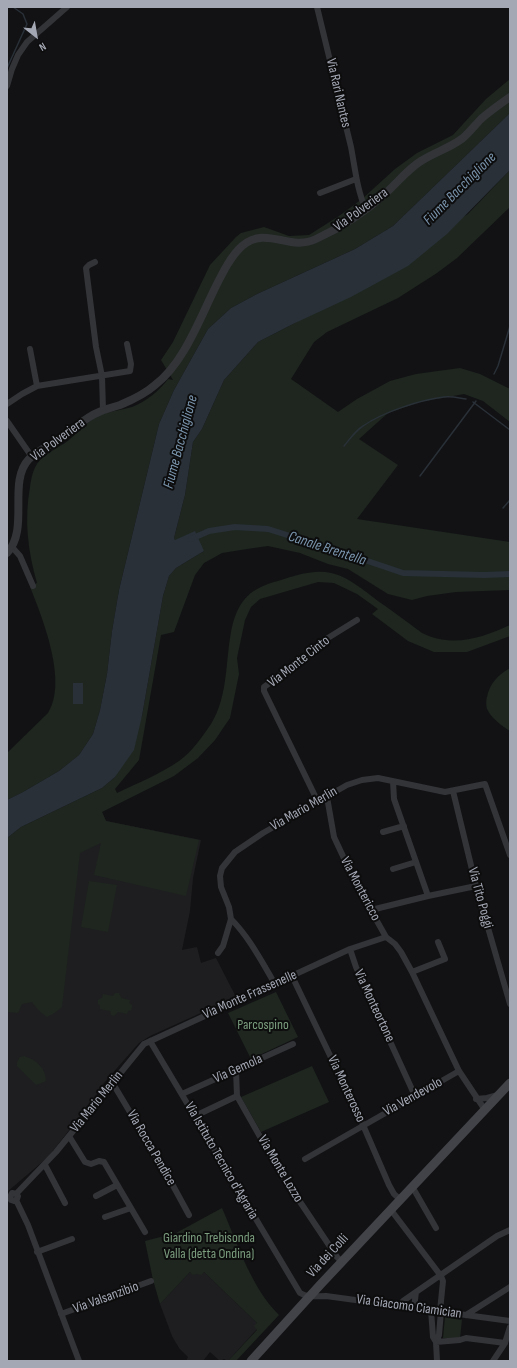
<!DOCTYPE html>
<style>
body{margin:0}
#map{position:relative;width:517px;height:1368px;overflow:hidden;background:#121214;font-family:"Sofia Sans Condensed",sans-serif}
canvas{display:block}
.frame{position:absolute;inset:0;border:8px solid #a4a8b4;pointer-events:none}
.north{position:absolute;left:16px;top:16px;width:40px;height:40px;-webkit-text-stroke:3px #0d0d0e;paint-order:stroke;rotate:149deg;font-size:11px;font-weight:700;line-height:16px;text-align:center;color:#a4a8b4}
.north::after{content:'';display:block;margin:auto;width:14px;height:18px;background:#a4a8b4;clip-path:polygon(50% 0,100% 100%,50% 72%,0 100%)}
</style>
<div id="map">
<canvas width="517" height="1368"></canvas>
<div class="frame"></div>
<div class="north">N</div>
</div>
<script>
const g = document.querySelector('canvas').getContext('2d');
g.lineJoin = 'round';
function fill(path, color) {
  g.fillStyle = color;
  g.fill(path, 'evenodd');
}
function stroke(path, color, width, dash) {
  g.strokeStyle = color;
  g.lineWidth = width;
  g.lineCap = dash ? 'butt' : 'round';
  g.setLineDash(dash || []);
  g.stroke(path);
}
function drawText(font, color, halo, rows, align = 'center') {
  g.font = font + ' "Sofia Sans Condensed",sans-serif';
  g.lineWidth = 4;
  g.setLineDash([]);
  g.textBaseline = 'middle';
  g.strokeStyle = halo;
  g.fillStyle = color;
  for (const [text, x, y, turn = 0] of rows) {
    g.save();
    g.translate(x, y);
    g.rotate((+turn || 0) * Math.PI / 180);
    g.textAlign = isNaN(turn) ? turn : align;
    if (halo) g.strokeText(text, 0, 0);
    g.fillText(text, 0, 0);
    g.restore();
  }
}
fill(new Path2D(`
 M102 812 106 821 201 840 193 878 190 911 182 950 197 947 201 963 216 958 236 997 150 1036 139 1043 103 1084 95 1097 48 1157 7 1192V1005L25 873Z
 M190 1272 197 1274 204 1272 257 1323V1329L228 1361 224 1359 220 1361 210 1352 203 1361H186L188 1357 179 1348 172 1336 160 1304Z`), '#1e1e20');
fill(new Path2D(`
 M510 79V113L393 226 355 249 257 294 231 308 208 329 174 390 159 424 119 590 112 631 107 674 100 710 93 734 79 755 59 771 23 792 7 800V753L48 713C68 682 43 619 30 587L37 583C28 552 24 520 30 487 31 479 33 470 37 464 44 453 59 448 69 440 79 432 88 420 100 415 110 411 122 410 132 407 146 402 160 390 168 379L173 380 161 360 173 342 210 265 236 237 241 233 264 227 289 236 309 235 339 216 362 199 395 169 417 153 453 135 486 99Z
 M510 170V207L457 258 437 273 398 298 327 332 314 342 291 379 338 412 357 399 390 381 416 374 460 368 480 374 510 389V422L483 401 464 394 420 402 388 413 359 439 398 465 357 519 510 542V590L456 592 427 596 412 600 388 594 348 569 328 564 300 553 268 546 247 549 222 553 204 563 195 575 174 632 161 635 139 760 115 789 117 793C138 783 160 774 179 761 192 752 202 737 211 724 229 695 225 659 232 627 239 599 251 588 278 581 294 576 314 569 331 573 347 576 365 591 378 601 393 611 407 622 422 633 452 648 482 638 510 625V636L467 652H434L408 641 372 614 378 609 357 594 334 583 318 582 260 599 251 607 245 620 237 658 239 674 230 718 215 740 198 758 174 776 102 812 106 821 199 840 186 896 94 875 101 843 80 853 62 1007 53 1014 47 1017C41 1013 36 1008 32 1002L22 1004 18 1013 9 1012 7 1013V838L21 827 102 788 115 777 142 716 163 596 169 576 176 568 204 551 175 540 174 538 185 495 193 442 202 429 224 380 258 342 293 324 468 214Z
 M510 668V731C502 726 491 718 487 709 486 706 486 700 487 697 490 683 498 675 510 668Z
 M89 881 117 885 108 932 81 927Z
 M276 992 298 1037 251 1059 228 1013Z
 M115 993H119L121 998 130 1000 129 1003 132 1005V1007L131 1010 128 1011 127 1014 118 1012 114 1016 111 1015 110 1011 100 1009V1005L98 1004V1000L102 998 103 994 113 996Z
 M24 1056C36 1060 45 1067 46 1080L44 1082 36 1085 17 1066C16 1063 18 1060 20 1057Z
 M312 1066 329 1102 261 1132 241 1097Z
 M222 1208C238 1245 251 1287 279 1315L236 1361H228L257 1330 254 1326 257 1323 204 1272 201 1275 197 1274 193 1275 190 1272 160 1304 153 1280 145 1241 176 1233Z
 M445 1317 462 1319 460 1339 443 1338Z`), '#1e261f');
fill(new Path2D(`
 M510 113V170L447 234 408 266 351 297 293 324 258 342 224 380 202 429 193 442 185 495 174 538 175 540 195 531 204 551 176 568 169 576 163 596 142 716 134 750 115 777 102 788 21 827 7 838V800L23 792 59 771 79 755 93 734 100 710 107 674 112 631 119 590 159 424 174 390 208 329 231 308 257 294 355 249 393 226Z
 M73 683H83V704H73Z`), '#293037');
stroke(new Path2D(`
 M7 68 27 24 23 14 13 7
 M494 374 498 366 510 326
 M473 402 510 430
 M344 446C350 439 355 431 363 426 383 412 420 400 444 397 452 396 459 398 466 399
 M420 476 476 401
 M503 508 510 500`), '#293037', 1.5);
stroke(new Path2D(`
 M191 539 209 531 235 527 268 529 347 554 403 573 484 575 510 574`), '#293037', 6);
stroke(new Path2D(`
 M317 7C328 54 340 100 351 147 355 168 357 190 366 210
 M7 86 12 69 18 55 27 42 67 7
 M320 193 356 179
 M95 262 89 265 86 268 96 347 102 376 103 410
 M30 349 37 386
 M7 404 22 394 37 386 130 371 131 364 127 344
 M7 421 32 457
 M12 547 20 556 33 586
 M393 781 394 799 428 896
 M453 791 476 886 510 1004
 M327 797 334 837 356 884 386 937 395 944 401 952 412 972 459 1071 485 1110
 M318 802 264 691V687L318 648 323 641 357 620
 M383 832 404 826
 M393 869 416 862
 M371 910 428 896 476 886
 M231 919C249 937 262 962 275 984
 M350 949 356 967 415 1096
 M218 953 223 946 231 919 229 907 221 887 220 876 222 868 235 852 263 833 347 785 362 780 378 778 445 792 485 784 510 855
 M412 972 445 959 438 942
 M292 976 360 1118 389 1185 394 1194 401 1200
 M150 1041 300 1293C308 1298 316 1296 326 1296L510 1321
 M236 1070 237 1096 280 1172 337 1257 342 1262
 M112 1082 164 1169 189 1215
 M182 1094 293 1044
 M476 1099 487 1098 498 1095
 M195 1116 237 1096
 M69 1136 85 1162 91 1164 99 1161 104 1162 145 1232
 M305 1159 459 1071
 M45 1165 65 1203
 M413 1188 436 1228
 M16 1194 56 1152 144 1044 350 949 386 937
 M96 1196 117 1185
 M7 1198 10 1197 11 1200 14 1201 17 1199 18 1196 16 1194 12 1193 10 1197
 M16 1200 28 1225 79 1361
 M391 1210 441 1276 443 1281 440 1311
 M105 1217 131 1208
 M37 1252 72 1239
 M400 1306 403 1301 497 1236 510 1230
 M414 1308 416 1292
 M431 1310 433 1337 436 1342 437 1361
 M61 1314 151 1281
 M466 1315 510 1287
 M436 1342 460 1340 466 1338 505 1343
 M436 1342 439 1335 441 1311
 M493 1361 505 1343 510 1327`), '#333438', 6);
stroke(new Path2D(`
 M7 553C30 529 7 482 29 459 39 450 52 444 63 436 75 428 86 417 99 412 106 409 113 407 120 405 132 400 145 394 155 385 184 363 200 318 216 286 223 272 231 256 242 246 267 225 289 252 316 239 342 227 365 212 386 193 398 182 408 169 421 161 435 152 450 148 463 138 470 132 475 125 481 119 490 111 500 104 510 97`), '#333438', 8);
stroke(new Path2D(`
 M251 1361 320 1285 510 1083`), '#414348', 9);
drawText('14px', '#a4a8b4', '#0d0d0e', [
 ["Via Rari Nantes",338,93,77],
 ["Via Polveriera",361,210,-36],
 ["Via Polveriera",58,440,-36],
 ["Via Monte Cinto",299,662,-38],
 ["Via Mario Merlin",304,809,-30],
 ["Via Montericco",360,889,62],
 ["Via Tito Poggi",480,898,75],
 ["Via Monte Frassenelle",250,995,-24],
 ["Via Monteortone",374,1006,65],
 ["Via Gemola",238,1069,-24],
 ["Via Monterosso",346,1089,65],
 ["Via Vendevolo",413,1097,-29],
 ["Via Mario Merlin",97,1102,-51],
 ["Via Rocca Pendice",151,1148,60],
 ["Via Istituto Tecnico d'Agraria",221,1161,60],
 ["Via Monte Lozzo",280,1169,59],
 ["Via dei Colli",328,1256,-47],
 ["Via Valsanzibio",106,1298,-20],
 ["Via Giacomo Ciamician",409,1307,8]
]);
drawText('14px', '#7b9e7e', '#0d0d0e', [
 ["Parcospino",263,1025],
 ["Giardino Trebisonda",209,1238],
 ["Valla (detta Ondina)",209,1254]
]);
drawText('italic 15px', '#7b96ae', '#0d0d0e', [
 ["Fiume Bacchiglione",460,189,-45],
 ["Fiume Bacchiglione",181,442,-75],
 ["Canale Brentella",327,549,18]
]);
</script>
